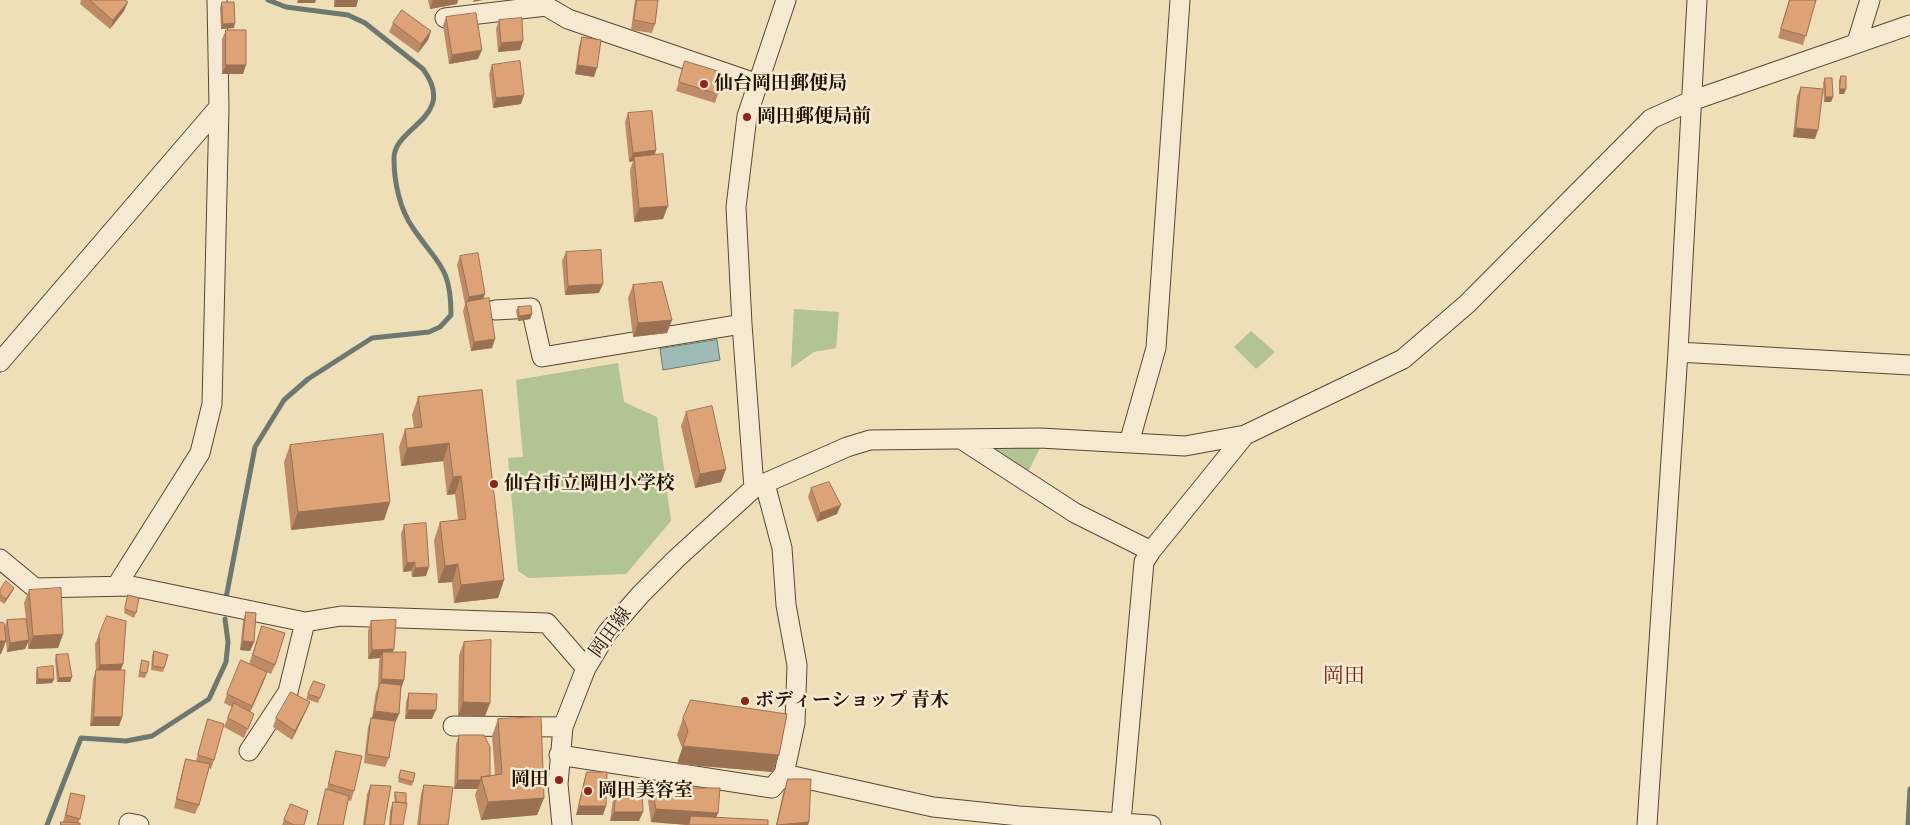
<!DOCTYPE html>
<meta charset="utf-8">
<style>
body{margin:0}
canvas{display:block;background:#efdfb8}
</style>
<canvas width="1910" height="825"></canvas>
<script>
const g = document.querySelector('canvas').getContext('2d');
g.lineJoin = 'round';
function fill(path, color) {
  g.fillStyle = color;
  g.fill(path, 'evenodd');
}
function stroke(path, color, width, dash) {
  g.strokeStyle = color;
  g.lineWidth = width;
  g.lineCap = dash ? 'butt' : 'round';
  g.setLineDash(dash || []);
  g.stroke(path);
}
function drawText(font, color, halo, rows, align = 'center') {
  g.font = font + ' "IM FELL French Canon","Noto Serif JP",serif';
  g.lineWidth = 5;
  g.setLineDash([]);
  g.textBaseline = 'middle';
  g.strokeStyle = halo;
  g.fillStyle = color;
  for (const [text, x, y, turn = 0] of rows) {
    g.save();
    g.translate(x, y);
    g.rotate((+turn || 0) * Math.PI / 180);
    g.textAlign = isNaN(turn) ? turn : align;
    if (halo) g.strokeText(text, 0, 0);
    g.fillText(text, 0, 0);
    g.restore();
  }
}
fill(new Path2D(`
 M794 309 839 312 836 348 814 352 791 368Z
 M1251 331 1275 352 1256 369 1234 347Z
 M618 363 624 402 657 417 671 521 626 574 529 578 518 571 508 458 523 457 516 380Z
 M1042 444 1026 476 995 456V447Z`), '#b2c394');
const water = new Path2D(`
 M717 340 720 360 663 370 660 349Z`);
fill(water, '#9dbab7');
stroke(water, '#6c7870', 1);
stroke(new Path2D(`
 M226 598 255 447 284 400 308 379 372 338 429 332 440 327 451 315C451 266 438 265 413 228 400 210 394 182 394 159 393 126 459 118 423 69L365 23 348 15 286 7 268 0
 M47 825 81 738 126 741 152 736 209 699 226 662 228 642 225 619
 M1908 825 1910 789`), '#6c7870', 5);
const minor = new Path2D(`
 M445 18 546 6 568 19 758 84
 M1857 42 1870 0
 M495 310 531 308 542 357 742 324
 M1678 352 1910 365
 M0 362 219 107
 M961 439 1075 513 1151 551 1144 562 1121 822
 M1129 443 1156 348 1180 0
 M754 488 742 324 736 207 747 116 786 0
 M1151 551 1245 435
 M0 559 35 588 131 586 305 622 341 616 547 623 586 668
 M117 585 200 453 212 404 219 107 217 0
 M453 726 563 727
 M249 751 288 692 305 622
 M559 755 772 788 784 774 795 723 797 665 786 605 782 548 765 484
 M784 774 933 807 1019 816 1151 825
 M129 823 139 825
 M562 825 558 784 563 727 586 668 607 633 641 594 677 558 754 488 847 447 870 440 1040 438 1185 446 1245 435 1403 359 1467 304 1651 119 1691 101 1910 25
 M1647 825 1678 352 1697 0`);
stroke(minor, '#564832', 21);
stroke(minor, '#f5ead1', 19);
fill(new Path2D(`
 M81 0H125L124 11 110 29 80 4Z
 M334 0H358L356 7H334Z
 M428 0H458L457 4 430 9Z
 M635 0H658L655 24 652 33 631 30Z
 M1789 0H1816L1803 45 1778 38Z
 M222 2 234 28 221 29 220 7Z
 M446 17 478 59 449 64 443 26Z
 M499 20 520 50 498 52 496 29Z
 M393 23 431 31 428 40 418 53 389 32Z
 M226 30 243 74H222V39Z
 M582 37 594 77 575 74 579 46Z
 M685 61 718 94 715 103 676 91Z
 M492 65 521 104 493 108 489 74Z
 M1841 76 1846 89 1844 94H1839V80Z
 M1825 78 1833 97 1831 102H1824L1823 83Z
 M1801 87 1815 139 1793 137 1797 96Z
 M628 113 656 150 655 155 663 219 634 222 630 170 633 161 629 162 625 122Z
 M566 252 599 293 565 295 562 261Z
 M460 256 483 299 492 348 471 351 463 311 465 304 457 265Z
 M633 285 672 320 667 333 633 337 628 298Z
 M518 307 532 314 530 319 518 321 516 311Z
 M482 390 504 580 498 598 454 603 452 582 438 583 434 540 440 522 458 520 455 494 447 495 443 461 401 466 399 447 405 429 414 428 412 415 418 397Z
 M686 412 726 469 721 482 695 488 681 426Z
 M290 445 390 502 384 520 291 530 284 462Z
 M811 488 837 514 817 522 808 497Z
 M404 525 426 576 412 577 411 571 403 572 401 534Z
 M14 588 12 592 4 604 0 601V590Z
 M29 590 63 634 58 648 28 649V643L25 649 7 652 6 641 1 654H0V622L4 628 7 620 26 619 24 603Z
 M128 595 136 613 134 618 124 613Z
 M246 612 254 642 250 651 240 650 243 621Z
 M371 621 393 652 401 689 399 714 395 723H394L389 758 385 767 364 763 368 727 372 718 376 692 378 687 379 661 380 658 368 659V631Z
 M262 626 275 665 271 674 249 664Z
 M99 635 121 670 122 717 119 726H90L93 679 96 670 95 644Z
 M464 642 490 703 485 716H458L459 655Z
 M154 651 164 668 163 672 151 670 152 656Z
 M56 655 72 677 70 682H57L55 660Z
 M142 660 147 673 145 678 138 677Z
 M37 668 54 679 52 683 36 684V672Z
 M267 672 250 712 254 714 244 738 224 727 232 707 224 703 227 694Z
 M314 681 325 685 318 703 306 699Z
 M409 693 432 719H405L406 702Z
 M310 702 306 711 292 740 273 727 276 718Z
 M683 718 773 772 677 764 682 748 677 735Z
 M208 719 214 760 211 769 209 768 199 805 195 814 174 808 183 768 186 759 196 761Z
 M498 719 544 798 537 815 481 820 475 795 477 789H454L456 744 459 735 490 776 495 775 492 736Z
 M336 751 354 791 351 801 348 800 343 825H317L323 798 327 789 333 760Z
 M401 770 413 782 412 786 398 782Z
 M587 772 606 806 603 815H576L584 781Z
 M788 779 809 822 808 825H776L783 793Z
 M371 785 384 825H363L367 794Z
 M424 785 448 825H417L421 794Z
 M653 788 716 817 768 825H688L651 822 648 801Z
 M616 791 639 821H610L613 800Z
 M395 792 403 825H389L390 811 393 802H395L394 796Z
 M71 793 80 819 78 823 80 825H60L61 822H63Z
 M291 804 304 825H282Z`), '#bf8b66');
fill(new Path2D(`
 M298 0H316L315 3H297Z
 M336 0H358L356 7H334Z
 M433 0H458L457 4 430 9Z
 M474 0H483L473 2Z
 M128 2 124 11 110 29 113 20Z
 M235 23 234 28 221 29 223 24Z
 M431 31 428 40 418 53 421 44Z
 M523 41 520 50 498 52 501 43Z
 M482 50 478 59 449 64 452 55Z
 M226 65H246L243 74H222Z
 M578 65 597 68 594 77 575 74Z
 M1840 89H1846L1844 94H1839Z
 M524 95 521 104 493 108 496 98Z
 M1826 97H1833L1831 102H1824Z
 M1796 128 1818 130 1815 139 1793 137Z
 M656 150 653 159 634 157 633 161 629 162 633 153Z
 M668 206 663 219 634 222 639 208Z
 M603 284 599 293 565 295 568 286Z
 M485 294 482 303 466 304 469 297Z
 M532 314 530 319 518 321 519 316Z
 M672 320 667 333 633 337 638 323Z
 M495 339 492 348 471 351 474 342Z
 M449 443 443 461 401 466 407 448Z
 M726 469 721 482 695 488 700 474Z
 M461 476 455 494 447 495 453 477Z
 M390 502 384 520 291 530 298 512Z
 M841 505 837 514 817 522 820 513Z
 M415 562 411 571 403 572 407 563Z
 M458 564 452 582 438 583 445 566Z
 M429 567 426 576 412 577 415 568Z
 M504 580 498 598 454 603 461 585Z
 M14 588 12 592 4 604 6 599Z
 M63 634 58 648 28 649 33 636Z
 M29 640 25 649 7 652 10 643Z
 M0 641H6L1 654H0Z
 M243 641 254 642 250 651 240 650Z
 M394 649 391 658 383 652 380 658 368 659 372 650Z
 M123 664 120 673 96 674 100 665Z
 M267 672 264 681 249 715 252 706Z
 M72 677 70 682H57L59 678Z
 M38 679H54L52 683 36 684Z
 M382 679 404 680 401 689 378 688Z
 M310 702 306 711 292 740 295 731Z
 M463 702 490 703 485 716H458Z
 M408 710H436L432 719H405Z
 M375 711 399 714 395 723 371 720Z
 M94 717H122L119 726H90Z
 M683 746 779 755 773 772 677 764Z
 M458 780H481L477 789H454Z
 M544 798 537 815 481 820 488 802Z
 M579 806H606L603 815H576Z
 M656 809 718 813 713 825 691 816 688 825 651 822Z
 M614 812H643L639 821H610Z
 M809 822 808 825H784Z`), '#9b7153');
const building = new Path2D(`
 M90 0H125L128 2 113 20Z
 M637 0H658L655 24 634 20Z
 M1790 0H1816L1806 36 1781 29Z
 M222 2H234L235 23 223 24Z
 M402 10 431 31 421 44 393 23Z
 M476 13 482 50 452 55 446 17Z
 M522 18 523 41 501 43 499 20Z
 M226 30H246V65H226Z
 M582 37 601 40 597 68 578 65Z
 M520 61 524 95 496 98 492 65Z
 M685 61 724 73 718 94 679 82Z
 M1841 76H1846V89H1840Z
 M1825 78H1832L1833 97H1826Z
 M1801 87 1823 89 1818 130 1796 128Z
 M652 111 656 150 633 153 628 113Z
 M663 154 668 206 639 208 634 157Z
 M601 250 603 284 568 286 566 252Z
 M478 253 485 294 469 297 460 256Z
 M662 282 672 320 638 323 633 285Z
 M489 298 495 339 474 342 466 302Z
 M531 306 532 314 519 316 518 307Z
 M482 390 504 580 461 585 458 564 445 566 440 522 466 519 461 476 453 477 449 443 407 448 405 429 422 427 418 397Z
 M712 406 726 469 700 474 686 412Z
 M383 434 390 502 298 512 290 445Z
 M829 482 841 505 820 513 811 488Z
 M426 523 429 567 415 568V562L407 563 404 525Z
 M6 581 14 588 6 599 0 595V590Z
 M61 588 63 634 33 636 29 590Z
 M128 595 139 598 136 613 125 609Z
 M246 612 256 613 254 642 243 641Z
 M107 616 126 621 123 664 100 665 99 635Z
 M26 619 29 640 10 643 7 620Z
 M396 620 394 649 372 650 371 621Z
 M0 622 4 623 6 641H0Z
 M262 626 285 633 275 665 253 655Z
 M491 640 490 703 463 702 464 642Z
 M154 651 168 655 164 668 153 666Z
 M383 652H406L404 680 382 679Z
 M68 654 72 677 59 678 56 655Z
 M142 660 149 662 147 673 140 672Z
 M241 660 267 672 252 706 227 694Z
 M53 666 54 679H38L37 668Z
 M96 670H125L122 717H94Z
 M314 681 325 685 320 698 308 694Z
 M380 683 401 685 399 714 375 711Z
 M291 692 310 702 295 731 276 718Z
 M409 693 437 694 436 710H408Z
 M691 700 787 714 779 755 683 746 688 731 683 718Z
 M234 703 254 714 248 729 228 718Z
 M541 717 544 798 488 802 481 777 502 774 498 719Z
 M371 718 395 721 389 758 367 754Z
 M208 719 224 724 214 760 198 755Z
 M459 735H484L490 747V776L481 777V780H458Z
 M336 751 362 756 354 791 329 784Z
 M186 759 210 764 199 805 177 799Z
 M401 770 415 773 413 782 399 778Z
 M587 772H607L606 806H579Z
 M788 779H811L809 822 777 825Z
 M371 785 391 786 384 825H365Z
 M424 785 453 787 448 825H420Z
 M653 788H720L718 813 656 809Z
 M326 789 349 796 343 825H318Z
 M642 789 643 812H614L616 791Z
 M395 792 406 793V803L397 802Z
 M71 793 85 796 80 819 66 815Z
 M393 802 407 803 403 825H391Z
 M291 804 308 811 304 825H294L284 820Z
 M691 816 768 820V825H689Z
 M61 822 80 823V825H61Z`);
fill(building, '#dea277');
stroke(building, '#9b7153', 1);
for (const [x, y, r, color] of [
 [704,84,5,"#8f2418"],
 [747,117,5,"#8f2418"],
 [494,484,5,"#8f2418"],
 [745,701,5,"#8f2418"],
 [559,780,5,"#8f2418"],
 [588,791,5,"#8f2418"]
]) {
  const dot = new Path2D();
  dot.arc(x, y, r, 0, 2 * Math.PI);
  g.fillStyle = color;
  g.fill(dot);
  stroke(dot, '#f5ead1', 2);
}
drawText('bold 19px', '#231506', '#f5ead1', [
 ["仙台岡田郵便局",714,84],
 ["岡田郵便局前",757,117],
 ["仙台市立岡田小学校",504,484],
 ["ボディーショップ 青木",755,701],
 ["岡田",549,780,"right"],
 ["岡田美容室",598,791]
], 'left');
drawText('19px', '#231506', '#f5ead1', [
 ["岡田線",611,633,-54]
]);
drawText('21px', '#7a1f14', '#f5ead1', [
 ["岡田",1344,677]
]);
</script>
